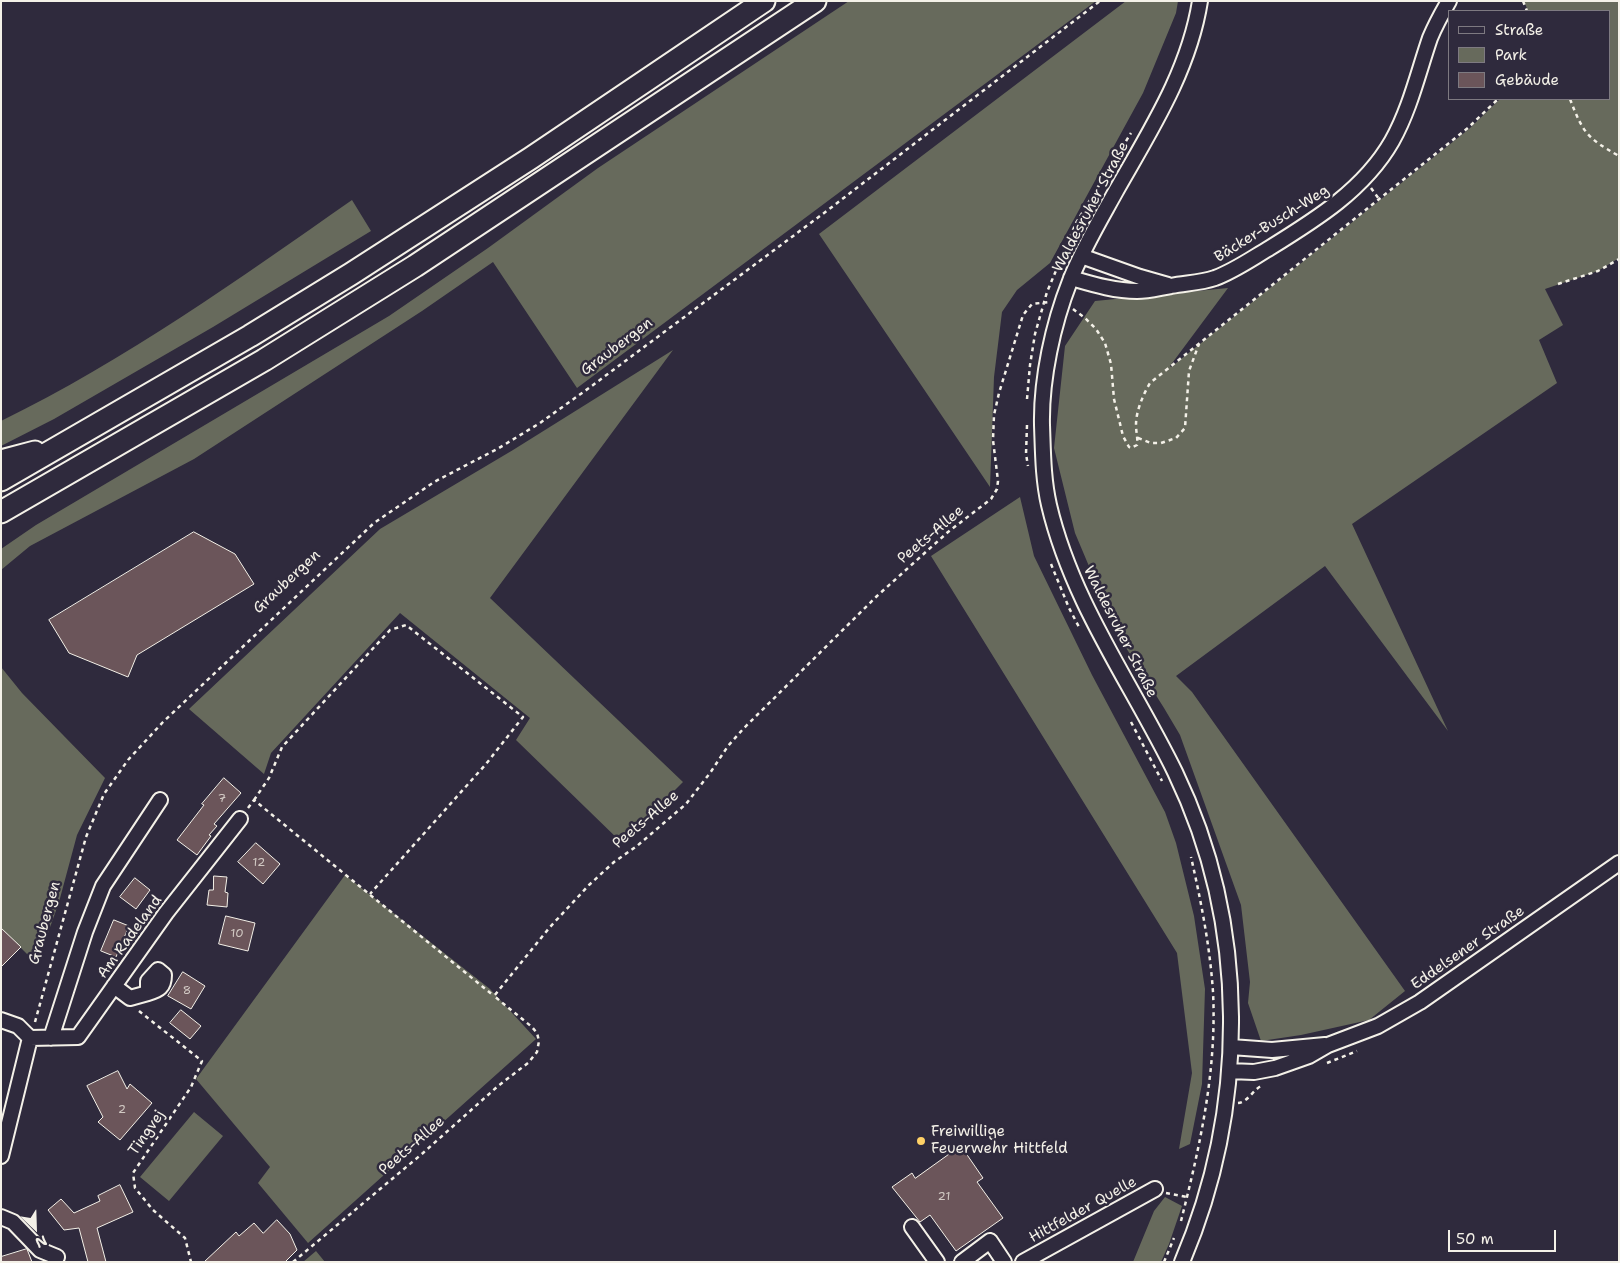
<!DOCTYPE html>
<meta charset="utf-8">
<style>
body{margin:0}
#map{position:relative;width:1620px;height:1263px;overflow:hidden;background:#2f2a3d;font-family:"Shantell Sans",sans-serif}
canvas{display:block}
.frame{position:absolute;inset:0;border:2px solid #f4f1e8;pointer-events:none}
.legend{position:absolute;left:1448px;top:10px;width:162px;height:90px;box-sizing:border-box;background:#2f2a3d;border:1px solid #7e7a81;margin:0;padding:6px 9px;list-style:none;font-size:15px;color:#f4f1e8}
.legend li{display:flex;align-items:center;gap:10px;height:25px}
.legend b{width:25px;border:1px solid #7e7a81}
.north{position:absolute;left:10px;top:1203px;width:50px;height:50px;-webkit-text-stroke:4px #2f2a3d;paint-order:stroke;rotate:156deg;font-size:14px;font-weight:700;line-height:20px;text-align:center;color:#f4f1e8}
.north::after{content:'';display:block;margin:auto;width:18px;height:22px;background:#f4f1e8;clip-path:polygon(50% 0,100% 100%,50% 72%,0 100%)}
.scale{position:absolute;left:1448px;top:1230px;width:108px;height:22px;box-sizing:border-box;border:2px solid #f4f1e8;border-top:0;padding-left:6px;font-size:15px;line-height:18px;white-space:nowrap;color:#f4f1e8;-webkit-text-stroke:4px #2f2a3d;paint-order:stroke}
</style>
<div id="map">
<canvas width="1620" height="1263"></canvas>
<div class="frame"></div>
<ul class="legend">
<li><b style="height:6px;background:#2f2a3d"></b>Straße</li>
<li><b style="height:14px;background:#676a5c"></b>Park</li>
<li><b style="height:14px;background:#6b555a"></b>Gebäude</li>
</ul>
<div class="north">N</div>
<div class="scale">50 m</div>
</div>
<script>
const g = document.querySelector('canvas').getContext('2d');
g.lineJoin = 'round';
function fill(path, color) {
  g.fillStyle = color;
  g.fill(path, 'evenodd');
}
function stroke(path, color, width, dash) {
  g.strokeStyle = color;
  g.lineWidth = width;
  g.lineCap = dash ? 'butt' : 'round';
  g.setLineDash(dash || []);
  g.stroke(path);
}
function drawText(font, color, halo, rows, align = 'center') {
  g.font = font + ' "Shantell Sans",sans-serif';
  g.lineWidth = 5;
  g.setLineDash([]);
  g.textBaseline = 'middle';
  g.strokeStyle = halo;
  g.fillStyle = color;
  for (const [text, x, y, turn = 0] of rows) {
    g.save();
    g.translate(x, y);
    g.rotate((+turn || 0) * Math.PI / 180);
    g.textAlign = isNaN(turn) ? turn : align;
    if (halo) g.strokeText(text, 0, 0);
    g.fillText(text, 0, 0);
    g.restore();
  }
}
fill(new Path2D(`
 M849 1H1096L577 388 493 262 422 311 194 459 30 546 1 570V549L36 525 389 316 488 248 598 168Z
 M1126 1H1178L1176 13 1143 93 1050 263 1017 290 1002 312 994 377 990 487 819 234Z
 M1524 1H1619V258L1598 271 1545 289 1563 325 1539 340 1557 383 1352 524 1448 731 1325 566 1176 676 1192 692 1405 991 1369 1020 1301 1035 1261 1041 1248 1003 1250 982 1241 905 1180 735 1164 708 1118 635 1075 533 1054 448 1065 346 1095 301 1228 288 1170 366 1171 367 1469 129 1500 99H1609V11H1528Z
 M352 200 371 231 213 327 54 419 1 446V421C126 360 239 279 352 200Z
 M673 350 490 598 683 782 622 843 516 740 530 718 400 613 271 753 264 774 189 709 380 529 513 450Z
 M1020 497 1034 556 1092 675 1165 812 1176 843 1194 916 1205 989 1202 1084 1190 1144 1179 1149 1192 1073 1177 953 931 556Z
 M1 667 22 693 105 778 77 835 59 902 37 964 1 928Z
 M345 875 490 989 536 1039 308 1243 258 1183 270 1167 196 1079Z
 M194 1112 223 1136 169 1201 140 1177Z
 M1165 1197 1182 1206 1169 1244 1161 1262H1133L1154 1211Z
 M316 1251 325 1262H303Z`), '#676a5c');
const building = new Path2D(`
 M194 532 235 554 254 584 137 655 128 677 69 653 49 620Z
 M224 778 241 793 214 824 217 826 209 835 211 836 197 855 177 840 204 805 202 804Z
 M256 843 280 864 263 884 238 862Z
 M214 876 227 877 225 892 228 893 227 907 207 905 209 890H213Z
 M135 878 150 890 136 909 120 897Z
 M226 916 255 923 248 951 219 944Z
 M114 920 129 926 116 957 101 951Z
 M1 928 21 947 1 967Z
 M183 972 205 986 191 1009 168 996Z
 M181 1010 201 1026 190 1039 170 1023Z
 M118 1071 127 1089 130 1084 152 1103 120 1140 98 1122 103 1117 87 1086Z
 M961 1146 983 1178 977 1182 1003 1218 956 1251 930 1215 920 1222 892 1187 912 1173 915 1178Z
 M120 1185 133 1212 97 1228 106 1262H88L79 1228 64 1230 48 1210 61 1199 74 1213 100 1201 98 1196Z
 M277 1220 290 1234 297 1250 285 1262H204L236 1232 239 1236 254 1223 263 1233Z
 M27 1249 32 1262H1V1257Z`);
fill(building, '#6b555a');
stroke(building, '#f4f1e8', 1);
const minor = new Path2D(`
 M1081 256 1140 277 1168 285
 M1071 278C1092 284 1114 291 1137 291 1149 291 1159 288 1171 286 1186 283 1200 283 1215 278 1234 271 1251 259 1268 249 1315 220 1364 190 1392 141 1410 109 1418 73 1430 38 1435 26 1442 13 1449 1
 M114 986 130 998 148 993V981L158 970 164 975C164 987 159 990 148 993
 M1 1020 18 1026 30 1038
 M30 1038 78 1037 166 913 240 819
 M51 1038 85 932 103 886 160 800
 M1231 1047 1272 1050 1325 1045
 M1229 1071 1254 1072 1275 1068 1309 1056 1328 1045 1378 1026 1420 1002 1619 863
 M1 1156 30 1038
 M1 1217 13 1222 40 1250 57 1257
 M912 1227 937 1262
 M962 1262 990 1241 1004 1262
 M1023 1262 1155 1189
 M1182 1262C1248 1107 1249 925 1175 772 1132 684 1072 603 1049 505 1043 479 1043 452 1042 425 1041 379 1053 324 1070 281 1082 250 1100 220 1116 191 1150 131 1189 71 1200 1`);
const highway = new Path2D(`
 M1 461 35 452
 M1 480 250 336 351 274 531 158 764 1
 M1 512 264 360 415 266 815 1`);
stroke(minor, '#f4f1e8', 18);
stroke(highway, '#f4f1e8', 25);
stroke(new Path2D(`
 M1523 1 1527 11
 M1570 99C1583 133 1587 138 1619 156
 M1371 188 1379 199
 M1558 284 1598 271 1619 259
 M1073 309 1085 318 1096 329 1105 343 1111 364 1114 399 1123 436 1129 447 1131 448 1137 445C1138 438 1136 432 1136 425 1136 411 1143 395 1150 383L1469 127 1498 99
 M1027 399 1030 365 1035 334 1047 292 1076 223 1131 133
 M1027 425 1026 454 1028 466
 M1138 438 1151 443H1161L1176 438 1185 428 1189 371 1199 344
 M1051 564 1069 608 1079 627
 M1131 722 1162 781
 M254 800 269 778 282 747 390 630 406 625 523 717 486 764 370 894
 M248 808 254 800 494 996
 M139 1011 202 1061 191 1087 133 1173 135 1188 153 1210 185 1238 191 1262
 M35 1022 86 837 104 794 128 760 163 722 374 523 434 482 499 448 540 423 589 388 828 210 1100 1
 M1327 1063 1357 1051
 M1238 1103C1248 1102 1252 1091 1261 1086
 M1166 1193 1187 1197
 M1181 1221C1200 1146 1217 1070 1213 992 1210 947 1201 901 1191 857
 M293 1262 423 1153 498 1086 528 1063 537 1052 539 1041 537 1033 532 1027 494 996 550 927 589 885 614 862 637 846 686 804 710 773 728 746 744 728 877 596 948 532 991 499 997 489 998 481 993 440 994 415 999 393 1023 315 1032 304 1049 302
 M1164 1262 1174 1238`), '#f4f1e8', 2.5, [4, 4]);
stroke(minor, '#2f2a3d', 14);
stroke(highway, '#2f2a3d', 21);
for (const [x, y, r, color] of [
 [921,1141,5,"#ffd166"]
]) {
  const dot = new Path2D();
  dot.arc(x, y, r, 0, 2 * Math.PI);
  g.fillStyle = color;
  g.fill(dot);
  stroke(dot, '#2f2a3d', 2);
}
drawText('12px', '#d2cac4', null, [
 ["7",222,799],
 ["12",259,863],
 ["10",237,934],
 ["8",187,991],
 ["2",122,1110],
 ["21",944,1197]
]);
drawText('15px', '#f4f1e8', '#2f2a3d', [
 ["Waldesruher Straße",1091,207,-62],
 ["Bäcker-Busch-Weg",1272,224,-32],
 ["Graubergen",617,347,-37],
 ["Peets-Allee",931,535,-40],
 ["Graubergen",287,582,-43],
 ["Waldesruher Straße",1120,632,63],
 ["Peets-Allee",646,820,-40],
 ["Graubergen",45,923,-75],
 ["Am Radeland",130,937,-54],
 ["Eddelsener Straße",1468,948,-35],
 ["Tingvej",147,1133,-55],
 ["Peets-Allee",412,1146,-41],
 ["Hittfelder Quelle",1083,1210,-29]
]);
drawText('15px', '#f4f1e8', '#2f2a3d', [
 ["Freiwillige",931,1132],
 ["Feuerwehr Hittfeld",931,1149]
], 'left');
</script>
